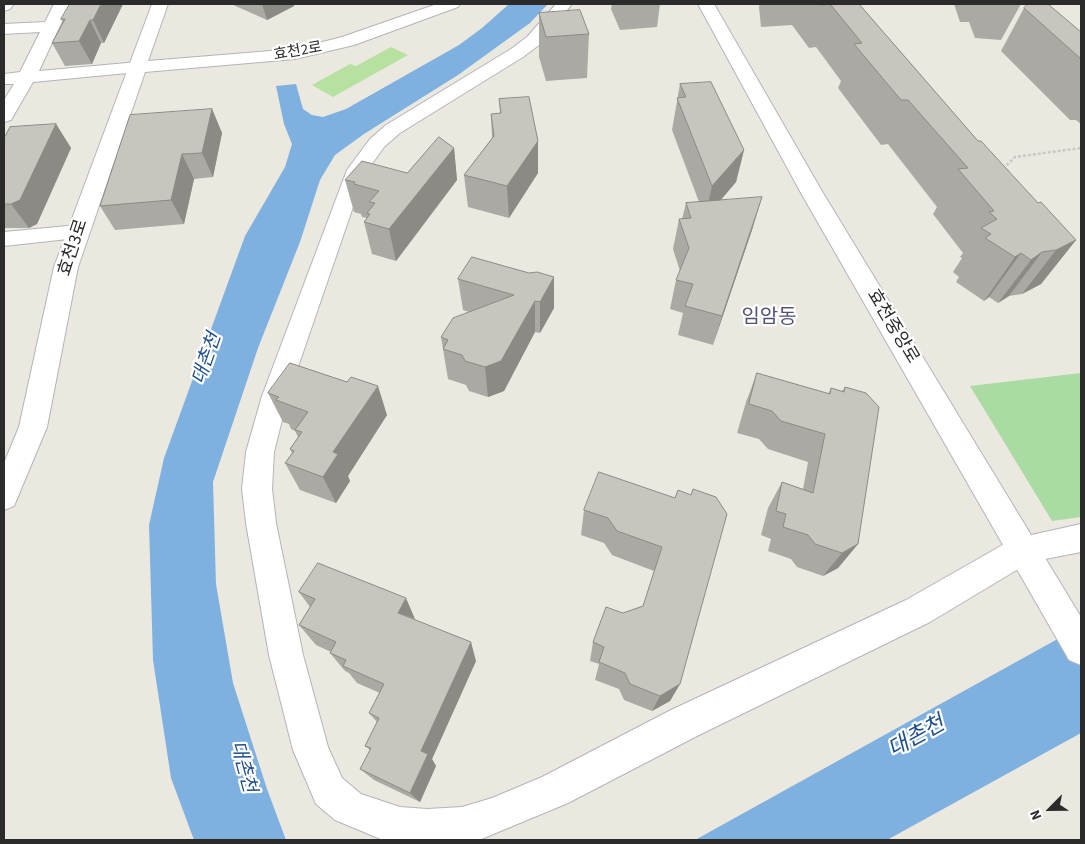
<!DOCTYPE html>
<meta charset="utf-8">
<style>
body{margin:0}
#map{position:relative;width:1085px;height:844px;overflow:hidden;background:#ebe9df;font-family:"Source Sans 3",sans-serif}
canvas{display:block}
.frame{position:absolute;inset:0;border:5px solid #2b2b2b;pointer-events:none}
.north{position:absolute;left:1025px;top:784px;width:50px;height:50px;-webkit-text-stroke:4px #fff;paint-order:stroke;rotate:247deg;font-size:14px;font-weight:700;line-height:20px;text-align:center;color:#2b2b2b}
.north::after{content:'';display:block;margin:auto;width:18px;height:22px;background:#2b2b2b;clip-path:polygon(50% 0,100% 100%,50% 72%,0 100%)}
</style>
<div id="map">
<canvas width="1085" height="844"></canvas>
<div class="frame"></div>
<div class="north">N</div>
</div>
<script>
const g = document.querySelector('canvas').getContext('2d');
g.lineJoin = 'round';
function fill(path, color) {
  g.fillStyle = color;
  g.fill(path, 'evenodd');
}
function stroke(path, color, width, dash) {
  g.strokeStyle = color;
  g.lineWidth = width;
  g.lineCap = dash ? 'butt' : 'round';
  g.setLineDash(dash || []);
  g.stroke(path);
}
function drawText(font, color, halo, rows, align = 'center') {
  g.font = font + ' "Source Sans 3","Noto Sans KR",sans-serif';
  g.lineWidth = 4.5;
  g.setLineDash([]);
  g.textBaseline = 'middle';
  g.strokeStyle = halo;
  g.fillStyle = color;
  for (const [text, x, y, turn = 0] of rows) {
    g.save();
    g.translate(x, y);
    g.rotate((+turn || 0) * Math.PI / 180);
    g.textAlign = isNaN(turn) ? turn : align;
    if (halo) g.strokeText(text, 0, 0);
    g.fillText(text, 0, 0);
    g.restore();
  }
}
fill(new Path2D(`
 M1081 373V517L1052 521 970 386Z`), '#aadba3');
fill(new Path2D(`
 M391 47 408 55 333 97 312 85 350 64 356 66Z`), '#b7e1a0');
fill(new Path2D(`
 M509 4H548L530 23 458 75 364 134 335 155 320 180 300 242 258 348 213 482 216 584 233 683 267 789 286 840H194L171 778 153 660 149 525 164 458 245 236 285 167 292 144 284 124 276 86 296 84 303 109 312 115 323 117 346 109 459 45 482 28Z
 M1081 626V733L887 840H695Z`), '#7fb1e0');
const street = new Path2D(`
 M4 4H14L10 9 4 11Z
 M54 4H70L39 71 138 62 144 63 147 67 144 71 138 72 33 82 11 120 4 122V100L14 84H4V74L20 72 40 32 4 34V24L45 22Z
 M556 4H572L539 45 523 57 400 133 384 147 364 175 288 396 274 452 272 489 276 523 303 655 328 747 342 778 361 794 400 807 427 809 462 807 492 798 542 777 671 710 906 600 1013 539 1081 524V552L1030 562 930 622 697 736 568 803 479 840H383L335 820 316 804 293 750 269 655 246 523 242 489 246 452 262 396 347 170 370 139 386 125 511 49 527 37Z
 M78 225 86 227 89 232 86 237 4 246V232Z`);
const secondary = new Path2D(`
 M152 4H168L148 61 295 49 342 37 437 4H460L458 7 354 45 295 59 145 72 78 267 47 427 14 506 4 510V463L19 427 54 267Z
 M698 4H714L823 193 1081 617V665L1069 660 801 193Z`);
stroke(street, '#b3b3bd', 2);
stroke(secondary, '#b3b3bd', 2);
stroke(new Path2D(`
 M1003 169 1015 157 1081 148`), '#c8c8c8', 2.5, [3, 2]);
fill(street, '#fff');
fill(secondary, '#fff');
fill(new Path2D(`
 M123 4 104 43H101L92 64 65 66 52 43 63 23 61 19Z
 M231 4H294V6L267 20Z
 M612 4H660L657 27 620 30 611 9Z
 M760 4H859L978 141 1038 203 1076 240 1041 284 1022 294 1009 296 998 303 989 297 984 301 956 282 959 277 953 272 962 258 960 257 963 253 933 214 937 207 888 144 881 145 838 88 841 81 816 47 809 48 792 25 761 27 759 7Z
 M954 4H1021L1001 40 975 38 969 22H960Z
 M1024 8 1081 32V124L1076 120H1070L1001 51Z
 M539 13 589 34 587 78 546 81 539 57Z
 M680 84 744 150 736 182 721 200 753 227 713 345 678 335 683 313 670 309 676 280 680 271 673 249 679 219H682L686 203 699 202 672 130Z
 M499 99 538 141V173L509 218 468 207 464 175 492 138 491 114 500 113Z
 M212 109 222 133 213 177 194 179 184 224 115 230 100 206Z
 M56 124 71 148 37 224 29 228H4V138Z
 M454 148 457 180 396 261 372 254 364 222 367 218 362 217 361 214 354 212 345 180 407 173Z
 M472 257 554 308 540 333 535 332 504 391 488 397 469 391 466 385 448 379 441 337 469 312 463 310 458 279Z
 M757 373 828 394 831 388 842 391 845 387 858 544 838 568 823 576 797 567 791 559 768 551 771 539 761 535 768 508 782 482 803 489 808 462 768 449 759 439 737 433 746 402Z
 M268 393 387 415 348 476 350 481 336 503 300 490 285 463 292 453 290 449 298 437 295 431 291 429 289 424 283 422Z
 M675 498 680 684 670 701 652 711 624 700 619 689 595 680 599 664 590 661 593 642 623 613 643 606 654 571 612 555 604 543 581 535 584 510Z
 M299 592 415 620 476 661 432 759 436 766 420 802 374 780 360 769 370 750 365 746 377 722 369 713 380 693 357 683 349 673 345 671 330 653 331 652 316 645 299 625 310 607Z`), '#aba9a3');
fill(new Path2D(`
 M101 4H123L104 43 93 20Z
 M262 4H294V6L267 20Z
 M90 20 101 43 92 64 79 41Z
 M212 109 222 133 213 177 202 153Z
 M56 124 71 148 37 224 29 228 11 204Z
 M538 141V173L509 218 507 186Z
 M454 148 457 180 396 261 389 229Z
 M744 150 736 182 705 218 712 186Z
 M182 154 194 179 184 224 171 200Z
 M762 197 753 227 713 345 722 316Z
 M1076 240 1041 284 1022 294 1056 250Z
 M1042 252 1009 296 998 303 1031 260Z
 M1021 253 989 297 984 301 1015 257Z
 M554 277V308L540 333V302Z
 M535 301V332L504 391 488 397 485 367Z
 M378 386 387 415 348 476 350 481 336 503 323 477 333 452Z
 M858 544 838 568 823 576 842 553Z
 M406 598 415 619 398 613Z
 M471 642 476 661 432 759 436 766 420 802 410 793 421 751Z
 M680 684 670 701 652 711 660 696Z`), '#8b8a85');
const building = new Path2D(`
 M70 4H101L93 20H90L79 41 52 43 65 19H61Z
 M822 4H859L978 141H981L1038 203 1041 202 1076 240 1056 250 1042 252 1031 260 1021 253 1015 257 985 238 991 234 981 228 997 219 989 212 994 211 958 169 968 168 908 100H901L854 44 862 43 830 4 822 5Z
 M1028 4H1048L1081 32V59L1024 8Z
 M580 10 589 34 546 37 539 13Z
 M711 82 744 150 712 186 677 98 686 97 680 84Z
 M529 97 538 141 507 186 464 175 494 136 491 114 501 113 499 99Z
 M212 109 202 153 182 154 171 200 100 206 130 115Z
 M56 124 20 200 11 204H4V138L10 127Z
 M439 137 454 148 389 229 364 222 370 214 367 213 375 203 369 202 379 191 354 184 355 182 345 180 362 161 407 173Z
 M762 197 722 316 685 306 693 284 676 280 689 248 679 219 691 218 686 203Z
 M472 257 529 273 537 272 554 277 540 302 535 301 501 361 485 367 465 361 462 355 443 349 448 340 441 337 453 318 514 295 458 279Z
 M290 363 347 382 351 377 378 386 333 452 338 454 323 477 285 463 294 451 290 449 302 432 295 430 308 412 276 400 279 397 268 393Z
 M757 373 830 394 831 388 844 392 845 387 866 393 879 407 858 544 842 553 815 544 808 535 783 527 786 514 776 511 782 482 813 493 825 434 781 421 772 411 749 404Z
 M599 472 675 498 678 490 691 495 693 489 716 497 727 514 680 684 660 696 630 684 625 673 599 662 604 647 593 642 606 607 623 613 643 606 662 547 617 531 608 518 584 510Z
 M318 563 406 598 398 613 471 642 421 751 428 754 410 793 360 769 371 748 365 746 379 718 369 713 384 684 343 666 346 660 330 653 336 642 299 625 315 599 299 592Z`);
fill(building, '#c7c5be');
stroke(building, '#8b8a85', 1);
drawText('15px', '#2b2b2b', '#fff', [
 ["효천2로",298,52,-10]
]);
drawText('18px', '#2b2b2b', '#fff', [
 ["효천3로",74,248,-72],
 ["효천중앙로",892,327,59]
]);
drawText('italic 19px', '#1e4e8c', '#fff', [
 ["대촌천",208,359,-71],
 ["대촌천",242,767,75]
]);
drawText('20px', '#525177', '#fff', [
 ["임암동",769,319]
]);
drawText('italic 22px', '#1e4e8c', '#fff', [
 ["대촌천",917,738,-29]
]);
</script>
